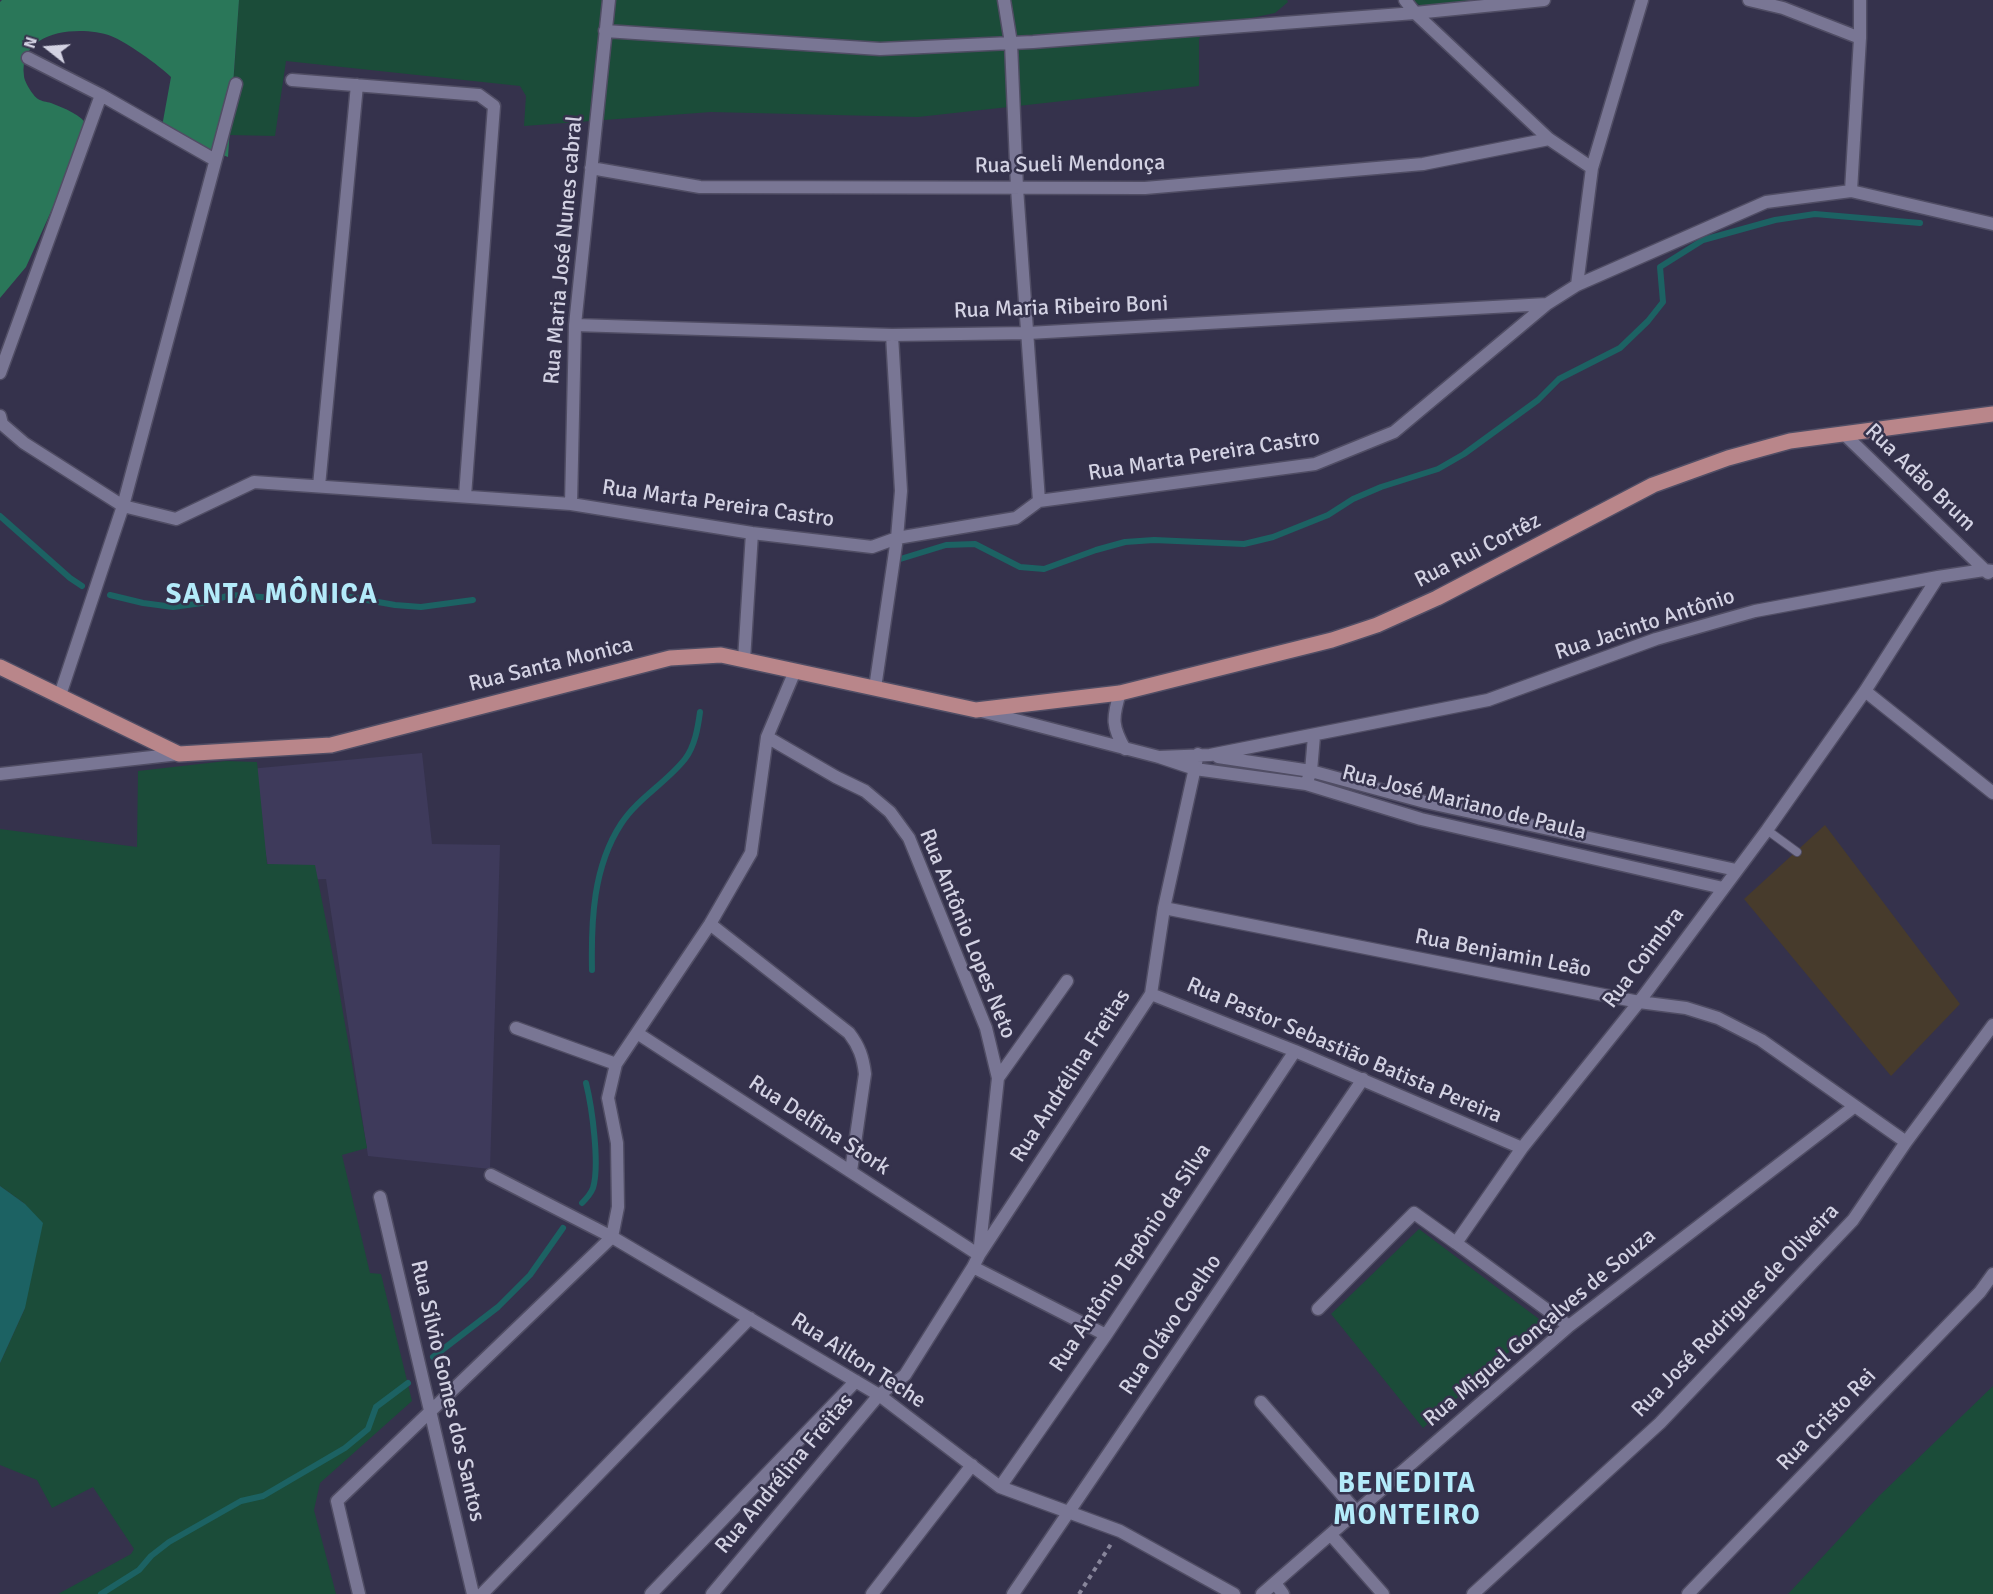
<!DOCTYPE html>
<meta charset="utf-8">
<style>
body{margin:0}
#map{position:relative;width:1993px;height:1594px;overflow:hidden;background:#35324c;font-family:Signika,sans-serif}
canvas{display:block}
.north{position:absolute;left:18px;top:18px;width:60px;height:60px;-webkit-text-stroke:4px #35324c;paint-order:stroke;rotate:287deg;font-size:16px;font-weight:700;line-height:24px;text-align:center;color:#d3d2e3}
.north::after{content:'';display:block;margin:auto;width:21px;height:27px;background:#d3d2e3;clip-path:polygon(50% 0,100% 100%,50% 72%,0 100%)}
</style>
<div id="map">
<canvas width="1993" height="1594"></canvas>
<div class="north">N</div>
</div>
<script>
const g = document.querySelector('canvas').getContext('2d');
g.lineJoin = 'round';
function fill(path, color) {
  g.fillStyle = color;
  g.fill(path, 'evenodd');
}
function stroke(path, color, width, dash) {
  g.strokeStyle = color;
  g.lineWidth = width;
  g.lineCap = dash ? 'butt' : 'round';
  g.setLineDash(dash || []);
  g.stroke(path);
}
function drawText(font, color, halo, rows, align = 'center') {
  g.font = font + ' Signika,sans-serif';
  g.lineWidth = 5;
  g.setLineDash([]);
  g.textBaseline = 'middle';
  g.strokeStyle = halo;
  g.fillStyle = color;
  for (const [text, x, y, turn = 0] of rows) {
    g.save();
    g.translate(x, y);
    g.rotate((+turn || 0) * Math.PI / 180);
    g.textAlign = isNaN(turn) ? turn : align;
    if (halo) g.strokeText(text, 0, 0);
    g.fillText(text, 0, 0);
    g.restore();
  }
}
fill(new Path2D(`
 M422 753 432 844 500 845 490 1169 368 1156 326 879 271 881 249 769Z`), '#3e3a5b');
fill(new Path2D(`
 M1825 825 1960 1004 1891 1076 1744 899Z`), '#473b2c');
fill(new Path2D(`
 M239 0H1287L1288 2 1275 13 1204 28 1199 39V86L918 117 711 112 524 126 526 96 520 86 286 61 275 136 230 135Z
 M1412 0H1530L1421 6Z
 M226 761 257 762 267 864 315 865 334 962 367 1148 342 1155 370 1273 381 1274 412 1401 320 1483 314 1510 336 1594H58L131 1554 134 1549 93 1487 52 1508 37 1480 0 1465V1363L25 1308V1204L0 1186V829L137 847 138 771Z
 M1419 1229 1543 1322 1423 1428 1331 1314Z
 M1993 1386V1594H1788L1879 1496Z`), '#1b4c39');
fill(new Path2D(`
 M2 0H239L228 157 161 132 171 77C160 66 125 41 111 36 80 25 18 30 24 76 24 81 33 96 38 99 41 101 47 102 51 103 66 109 80 114 89 127L26 267 0 298V2Z`), '#2a7759');
fill(new Path2D(`
 M0 1186 25 1204 43 1223 25 1308 0 1363Z`), '#1c6263');
stroke(new Path2D(`
 M0 516 70 578 82 586
 M897 560 946 545 975 544 1020 567 1044 569 1096 550 1125 542 1154 540 1244 544 1273 537 1328 515 1353 499 1381 487 1438 469 1464 454 1538 400 1559 379 1620 348 1648 321 1663 302 1660 267 1703 240 1775 220 1815 214 1920 223
 M110 595 143 603 173 607 202 603 231 595 291 599 350 597 395 605 421 607 473 600
 M592 970C591 921 593 867 621 824 638 798 666 783 685 759 695 746 698 727 700 712
 M582 1203C586 1199 591 1193 593 1188 600 1165 592 1107 586 1083
 M433 1357 498 1307 530 1275 563 1228
 M101 1594 139 1570 151 1556 169 1542 241 1501 263 1496 345 1448 368 1429 376 1407 408 1383`), '#1c6263', 6);
const lane = new Path2D(`
 M1767 830 1797 852`);
const street = new Path2D(`
 M1004 0 1011 43 1017 188 1039 501
 M1405 0 1415 13 1549 139 1592 168
 M1749 0 1783 8 1860 38
 M1860 0V38L1851 191 1993 224
 M605 31 880 49 1033 42 1415 13 1544 0
 M28 58 101 95 215 160
 M292 80 479 95 494 106 465 496
 M591 168 700 187 1145 188 1423 164 1549 139
 M1577 285 1592 168 1642 0
 M575 325 892 335 1028 333 1547 304
 M0 373 101 95
 M0 416 2 424 24 443 123 506 176 519 254 482 571 504 752 533 872 547 897 538 1016 518 1039 501 1315 464 1394 432 1547 304 1577 285 1766 202 1851 191
 M1843 433 1988 573
 M319 486 357 85
 M571 504 575 325 609 0
 M744 660 752 533
 M875 688 897 538 901 491 892 335
 M1865 691 1993 793
 M1120 693C1112 718 1112 727 1125 749
 M60 695 123 506 236 84
 M981 711 1159 757 1195 769 1306 784 1421 819 1723 888
 M1159 757 1210 755 1488 700 1656 639 1755 611 1938 577 1984 570 1993 571
 M1218 757 1311 771 1425 802 1736 870
 M0 774 179 754
 M1308 779 1311 771 1314 736
 M1164 908 1639 1002 1686 1008 1718 1018 1761 1040 1906 1142
 M710 924 849 1033C859 1046 863 1057 865 1074L851 1171
 M1151 994 1295 1051 1522 1148
 M516 1028 616 1064
 M637 1033 979 1255 998 1078 986 1028 909 838 890 812 865 791 836 777 767 737
 M998 1078 1067 981
 M491 1175 612 1237 879 1395 1000 1487 1120 1531 1234 1594
 M380 1197 473 1594
 M973 1267 1106 1335
 M1318 1309 1414 1213 1456 1243
 M1569 1326 1456 1243 1522 1148 1639 1002 1767 830 1865 691 1938 577
 M1261 1402 1356 1511
 M1000 1487 1106 1335 1295 1051
 M1331 1535 1383 1594
 M1275 1583 1283 1594
 M359 1594 337 1501 612 1237 618 1207 617 1143 608 1098 616 1064 710 924 751 853 767 737 795 671
 M482 1594 750 1318
 M651 1594 856 1381
 M712 1594 879 1395 905 1375 973 1267 979 1255 1151 994 1164 908 1198 754
 M872 1594 972 1465
 M1013 1594 1363 1079
 M1262 1594 1569 1326 1855 1106
 M1473 1594 1660 1423 1853 1220 1906 1142 1993 1025
 M1688 1594 1980 1292 1993 1274`);
const primary = new Path2D(`
 M0 667 179 754 331 745 670 658 721 655 976 710 1120 693 1332 640 1377 625 1437 598 1653 485 1728 458 1790 441 1993 414`);
stroke(lane, '#504d64', 10);
stroke(street, '#504d64', 15);
stroke(primary, '#504d64', 18);
stroke(new Path2D(`
 M1079 1594 1111 1544`), '#88869b', 4, [4.5, 4.5]);
stroke(lane, '#797694', 8);
stroke(street, '#797694', 12);
stroke(primary, '#b9868a', 15);
drawText('22px', '#d3d2e3', '#35324c', [
 ["Rua Sueli Mendonça",1070,165,-1],
 ["Rua Maria José Nunes cabral",564,250,-85],
 ["Rua Maria Ribeiro Boni",1061,308,-2],
 ["Rua Marta Pereira Castro",1204,456,-9],
 ["Rua Adão Brum",1920,478,44],
 ["Rua Marta Pereira Castro",718,504,8],
 ["Rua Rui Cortêz",1478,551,-27],
 ["Rua Jacinto Antônio",1645,625,-18],
 ["Rua Santa Monica",551,665,-14],
 ["Rua José Mariano de Paula",1464,803,14],
 ["Rua Antônio Lopes Neto",967,934,68],
 ["Rua Benjamin Leão",1503,954,11],
 ["Rua Coimbra",1644,958,-53],
 ["Rua Pastor Sebastião Batista Pereira",1344,1051,23],
 ["Rua Andrélina Freitas",1071,1076,-57],
 ["Rua Delfina Stork",819,1126,33],
 ["Rua Antônio Tepônio da Silva",1131,1258,-56],
 ["Rua José Rodrigues de Oliveira",1736,1311,-46],
 ["Rua Olávo Coelho",1171,1325,-56],
 ["Rua Miguel Gonçalves de Souza",1540,1328,-40],
 ["Rua Ailton Teche",858,1361,33],
 ["Rua Sílvio Gomes dos Santos",447,1391,77],
 ["Rua Cristo Rei",1827,1420,-46],
 ["Rua Andrélina Freitas",785,1474,-50]
]);
g.letterSpacing = '1.5px';
drawText('bold 28px', '#b3ebfa', '#35324c', [
 ["SANTA MÔNICA",272,596],
 ["BENEDITA",1407,1485],
 ["MONTEIRO",1407,1517]
]);
g.letterSpacing = '0px';
</script>
